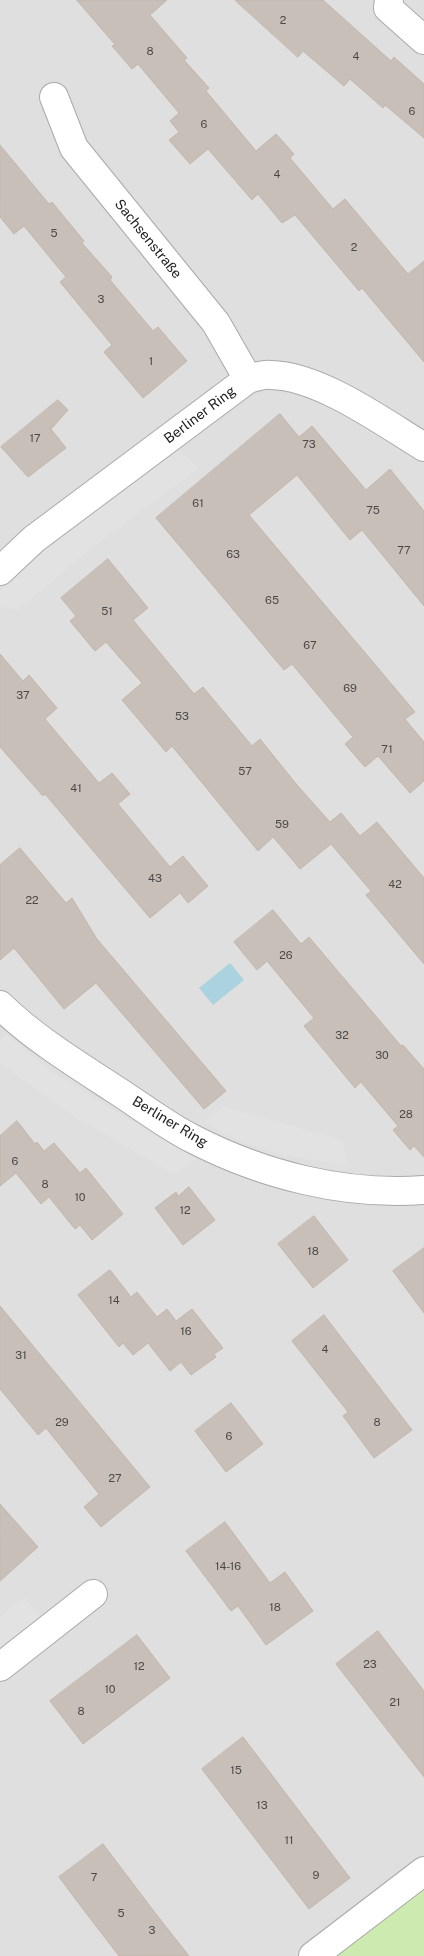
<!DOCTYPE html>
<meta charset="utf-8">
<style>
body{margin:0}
canvas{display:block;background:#f2efe9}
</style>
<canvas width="424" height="1956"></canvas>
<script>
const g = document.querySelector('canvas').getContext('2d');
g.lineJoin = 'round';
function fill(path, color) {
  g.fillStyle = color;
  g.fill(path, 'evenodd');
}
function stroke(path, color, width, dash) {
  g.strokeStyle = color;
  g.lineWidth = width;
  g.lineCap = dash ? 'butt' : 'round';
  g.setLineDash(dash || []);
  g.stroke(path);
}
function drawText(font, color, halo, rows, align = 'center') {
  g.font = font + ' "Public Sans",sans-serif';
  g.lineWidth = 4;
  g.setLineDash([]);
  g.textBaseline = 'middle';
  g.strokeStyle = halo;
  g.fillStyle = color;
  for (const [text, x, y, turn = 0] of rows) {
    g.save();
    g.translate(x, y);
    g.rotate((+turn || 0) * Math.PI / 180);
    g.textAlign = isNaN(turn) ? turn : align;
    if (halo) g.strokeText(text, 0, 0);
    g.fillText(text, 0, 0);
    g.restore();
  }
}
fill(new Path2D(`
 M0 0H424V1956H0Z`), '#e0dfdf');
fill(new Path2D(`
 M424 1882V1956H328Z`), '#cdebb0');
fill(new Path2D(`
 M178 450 199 468 90 549 18 610 0 606V591L26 566 73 528Z
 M5 1033 52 1072 130 1120 172 1143 201 1156 174 1174 73 1116 0 1063V1043Z
 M224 1107 343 1140 348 1166 278 1154 238 1141 203 1122Z
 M25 1597 43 1622 0 1652V1616Z`), '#e2e2e2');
fill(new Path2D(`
 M230 963 244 980 213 1005 199 988Z`), '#aad3df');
const building = new Path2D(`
 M77 0H167L150 15 187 58 184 60 209 88 206 91 256 151 276 134 294 154 290 158 333 209 345 199 408 274 424 261V362L362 288 359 291 295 215 282 223 258 194 252 200 208 149 190 164 169 140 179 132 170 121 179 113 138 64 132 69 112 46 115 45Z
 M235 0H323L391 61 394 57 424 84V138L385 105 383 108 350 79 344 86 303 51 298 57Z
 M0 145 49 204 52 202 84 241 82 243 112 277 110 280 153 331 158 327 187 361 143 398 104 352 112 345 60 282 66 277 24 226 14 234 0 217Z
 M58 400 68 410 51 429 66 448 28 477 1 447Z
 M280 414 299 437 312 426 366 490 390 469 424 511V606L362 530 350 540 297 475 249 515 415 712 405 719 424 742V781L410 793 378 756 365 767 345 744 353 737 292 664 284 670 156 518Z
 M108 559 148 608 133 620 194 694 203 687 252 746 260 739 297 785 330 822 341 813 360 836 377 822 424 878V964L366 895 371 891 331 844 300 869 273 837 258 851 172 746 166 752 122 700 142 683 106 642 95 651 70 621 76 616 61 598Z
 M0 654 23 681 29 675 57 708 45 719 99 783 112 773 130 794 118 804 170 867 183 856 208 886 188 903 180 893 150 918 45 794 43 796 0 747Z
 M20 848 66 903 72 898 97 939 226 1091 204 1109 96 983 64 1009 14 948 0 960V865Z
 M273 910 301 944 309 937 401 1046 403 1045 424 1069V1157L414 1146 410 1150 393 1130 398 1126 361 1082 355 1088 304 1026 314 1018 267 961 257 970 234 942Z
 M17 1121 35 1144 37 1142 44 1151 54 1143 80 1173 86 1168 123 1214 92 1240 80 1225 75 1229 49 1197 41 1204 16 1173 0 1186V1136Z
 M189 1187 215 1220 183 1245 155 1208 176 1192 178 1196Z
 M314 1216 348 1260 313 1288 278 1244Z
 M424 1248V1313L393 1271Z
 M110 1270 131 1297 137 1292 157 1317 167 1309 176 1321 192 1309 223 1348 214 1354 216 1357 191 1375 181 1362 170 1371 148 1343 133 1355 123 1343 119 1347 78 1295Z
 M0 1306 150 1487 101 1527 84 1507 99 1494 46 1428 38 1435 0 1389Z
 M324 1315 412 1430 374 1458 343 1416 348 1412 292 1341Z
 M231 1403 263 1444 226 1472 195 1431Z
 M0 1504 38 1547 0 1581Z
 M225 1522 270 1583 285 1572 313 1611 266 1645 238 1606 231 1611 186 1551Z
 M378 1631 424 1691V1777L336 1664Z
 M137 1635 170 1678 83 1744 50 1701Z
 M243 1737 350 1878 309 1909 202 1769Z
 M103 1844 156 1914 189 1956H119L86 1913 59 1877Z`);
fill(building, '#c7bfb8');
stroke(building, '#c4b6ab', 1);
const minor = new Path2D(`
 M389 0 388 8 424 40
 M54 97 74 148 216 323 248 379
 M0 571 34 539 248 379C255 377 264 374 271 375 320 376 383 422 424 447
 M0 1005C31 1036 76 1064 113 1088 140 1105 165 1125 193 1139 263 1175 345 1196 424 1190
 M0 1667 93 1594
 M313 1956 424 1871`);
stroke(minor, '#a9a9a9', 30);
stroke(minor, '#fff', 28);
drawText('11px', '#4b4948', null, [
 ["2",283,21],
 ["8",150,52],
 ["4",356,57],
 ["6",412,112],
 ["6",204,125],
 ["4",277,175],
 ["5",54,234],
 ["2",354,248],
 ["3",101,300],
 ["1",151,362],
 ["17",35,439],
 ["73",309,445],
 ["61",198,504],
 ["75",373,511],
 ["77",404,551],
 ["63",233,555],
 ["65",272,601],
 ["51",107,612],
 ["67",310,646],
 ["69",350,689],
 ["37",23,696],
 ["53",182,717],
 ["71",387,750],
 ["57",245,772],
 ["41",76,789],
 ["59",282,825],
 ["43",155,879],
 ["42",395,885],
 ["22",32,901],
 ["26",286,956],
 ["32",342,1036],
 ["30",382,1056],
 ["28",406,1115],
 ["6",15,1162],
 ["8",45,1185],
 ["10",80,1198],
 ["12",185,1211],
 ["18",313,1252],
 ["14",114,1301],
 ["16",186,1332],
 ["4",325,1350],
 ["31",21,1356],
 ["29",62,1423],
 ["8",377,1423],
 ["6",229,1437],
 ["27",115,1479],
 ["14-16",228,1567],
 ["18",275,1608],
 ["23",370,1665],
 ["12",139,1667],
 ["10",110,1690],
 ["21",395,1703],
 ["8",81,1712],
 ["15",236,1771],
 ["13",262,1806],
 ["11",289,1841],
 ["9",316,1876],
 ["7",94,1878],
 ["5",121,1914],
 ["3",152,1931]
]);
drawText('14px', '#222', '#fff', [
 ["Sachsenstraße",148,239,51],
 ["Berliner Ring",200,415,-37],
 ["Berliner Ring",170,1122,31]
]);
</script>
